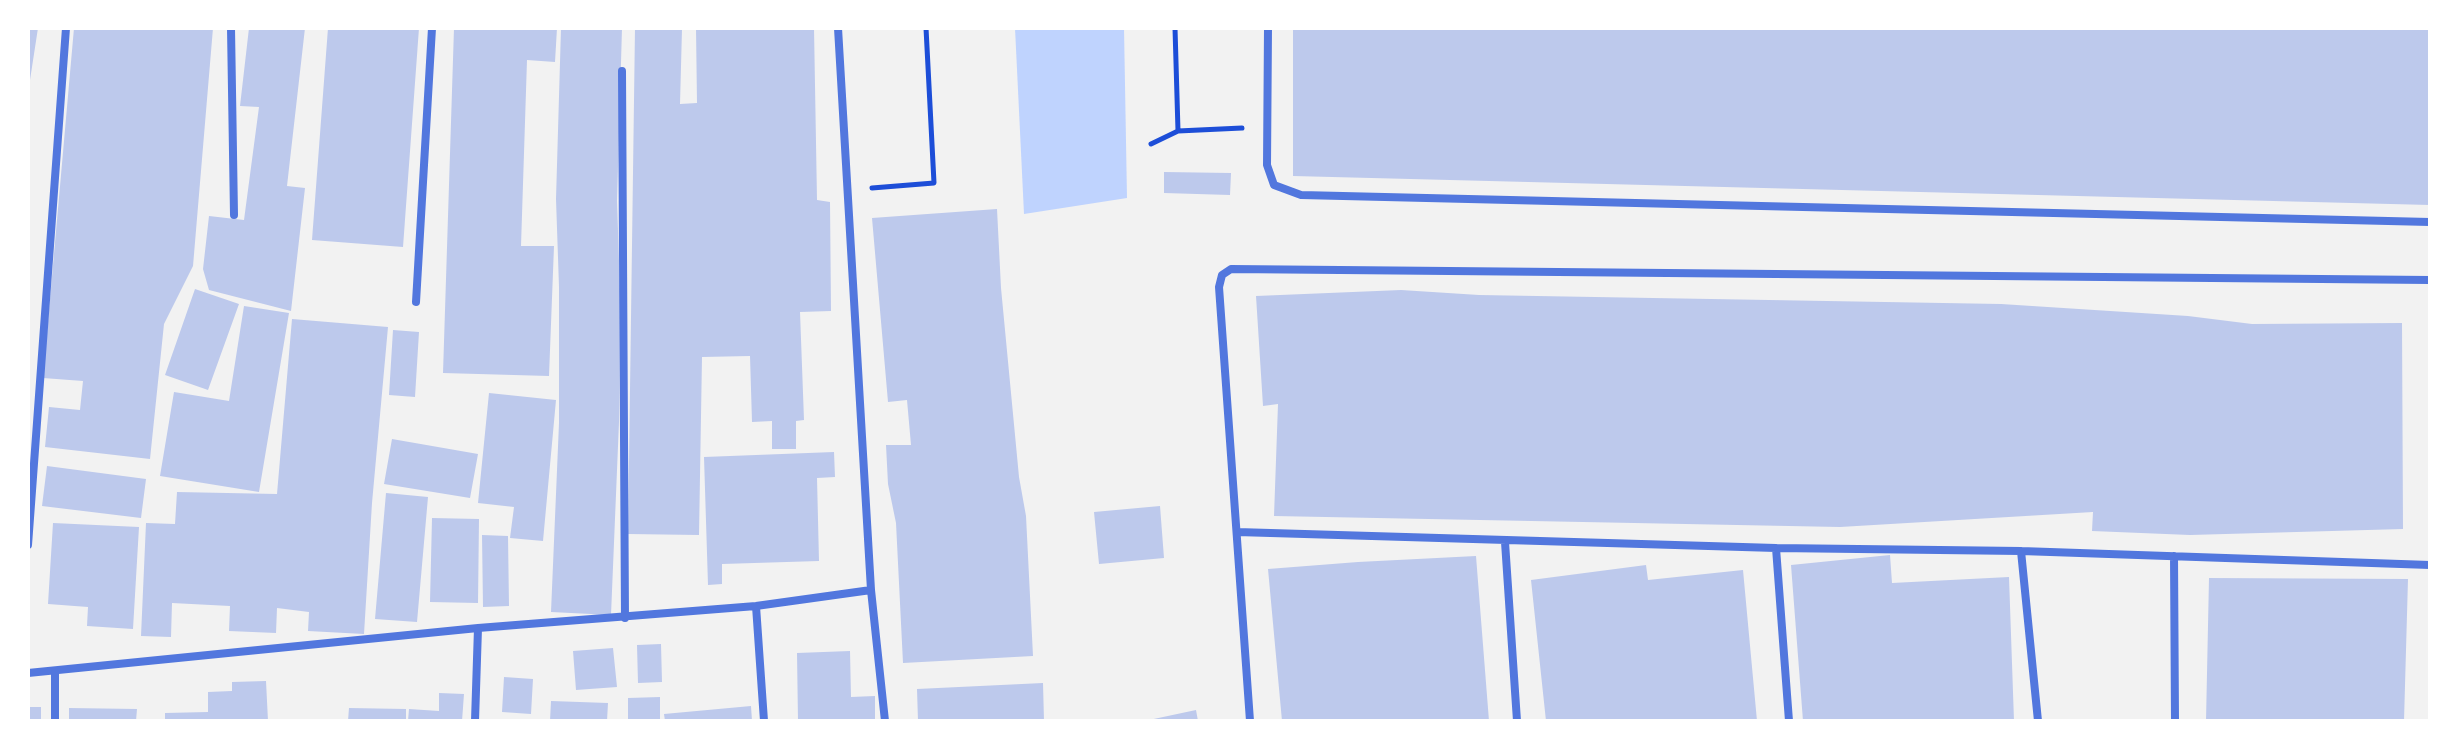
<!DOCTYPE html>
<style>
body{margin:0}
#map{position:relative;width:2458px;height:749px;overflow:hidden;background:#f2f2f2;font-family:Jost,sans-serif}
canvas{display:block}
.frame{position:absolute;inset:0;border:30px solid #fff;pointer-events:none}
</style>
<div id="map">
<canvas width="2458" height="749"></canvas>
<div class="frame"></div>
</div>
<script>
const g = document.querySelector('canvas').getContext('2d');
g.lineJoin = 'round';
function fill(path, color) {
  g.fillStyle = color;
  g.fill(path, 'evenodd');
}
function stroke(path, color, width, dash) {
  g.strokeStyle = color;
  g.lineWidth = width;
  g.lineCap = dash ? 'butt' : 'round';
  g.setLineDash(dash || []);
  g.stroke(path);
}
fill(new Path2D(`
 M1015 28H1124L1127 198 1024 214Z`), '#bfd3fe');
fill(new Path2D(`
 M28 28H38L30 80H28Z
 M74 28H213L193 266 164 324 150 459 45 447 49 407 80 410 83 381 43 378Z
 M249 28H305L287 186 305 188 291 311 209 290 203 269 209 216 244 220 259 107 240 106Z
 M328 28H419L403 247 312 240Z
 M454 28H557L555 62 527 60 521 246H554L549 376 443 373Z
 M561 28H622L617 201 620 290 619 422 611 615 551 612 559 423V287L556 199Z
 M635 28 682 29 680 104 697 103 696 28H814L817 200 830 202 831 311 800 312 804 420 796 421V449H772V421L752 422 750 356 702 357 699 535 628 534Z
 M1293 28H2430V205L1293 176Z
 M1164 172 1231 173 1230 195 1164 193Z
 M997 209 1001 288 1019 477 1026 516 1033 656 903 663 896 523 888 484 886 445H911L907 400 888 402 872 218Z
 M195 289 239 304 208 390 165 375Z
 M1401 290 1479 295 2001 304 2188 316 2252 324 2402 323 2403 529 2190 535 2092 531 2093 512 1840 527 1274 516 1278 404 1263 406 1256 296Z
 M244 306 289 313 259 492 160 476 174 392 229 401Z
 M292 319 388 327 372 503 364 634 308 631 309 612 277 608 276 633 229 631 230 606 172 603 171 637 141 636 146 523 175 524 177 492 277 494Z
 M393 330 419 332 415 397 389 395Z
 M489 393 556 400 543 541 510 538 514 507 478 503Z
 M392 439 478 454 470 498 384 484Z
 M834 452 835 477 817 478 819 561 722 564V584L708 585 704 457Z
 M47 466 146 479 141 518 42 506Z
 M386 493 428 497 417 622 375 619Z
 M1160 506 1164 558 1099 564 1094 512Z
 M432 518 479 519 478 603 430 602Z
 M53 523 139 527 133 629 87 626 88 607 48 604Z
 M482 535 508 536 509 606 483 607Z
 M1890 555 1892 583 2009 577 2014 721H1803L1791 565Z
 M1476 556 1489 721H1282L1268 569 1358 562Z
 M1646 565 1648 580 1743 570 1757 721H1546L1531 580Z
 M2209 578 2408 579 2404 721H2206Z
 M661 644 662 682 638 683 637 645Z
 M613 648 617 687 576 690 573 651Z
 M850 651 851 697 875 696V721H798L797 653Z
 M504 677 533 679 531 714 502 712Z
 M266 681 268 721H165V713L208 712V692L232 691V682Z
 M1043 683 1044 721H918L917 689Z
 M439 693 464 694 462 721H408L409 709 439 711Z
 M660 697V721H628V698Z
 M551 701 608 703 607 721H550Z
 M751 706 752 721H665L664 714Z
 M28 707H41V721H28Z
 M69 708 137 709 136 721H69Z
 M349 708 406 709V721H348Z
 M1196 710 1198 721H1149V720Z`), '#bdc9ec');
stroke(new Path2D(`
 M1175 28 1178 131 1242 128
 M1151 144 1178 131
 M872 188 934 183 926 28`), '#1d4ed8', 5);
stroke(new Path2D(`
 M231 28 234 215
 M838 28 871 590 885 721
 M1268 28 1267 165 1274 185 1301 195 2430 222
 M622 71 625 618
 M416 302 432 28
 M1237 532 1776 548 2021 551 2430 565
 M1505 542 1517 721
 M28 545 66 28
 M1776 548 1789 721
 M2021 551 2038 721
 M2174 556 2175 721
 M756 606 764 721
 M55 671V721
 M28 673 478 628 756 606 871 590
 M475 721 478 628
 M1250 721 1219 287 1222 275 1231 269 2430 280`), '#5277de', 8);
</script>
